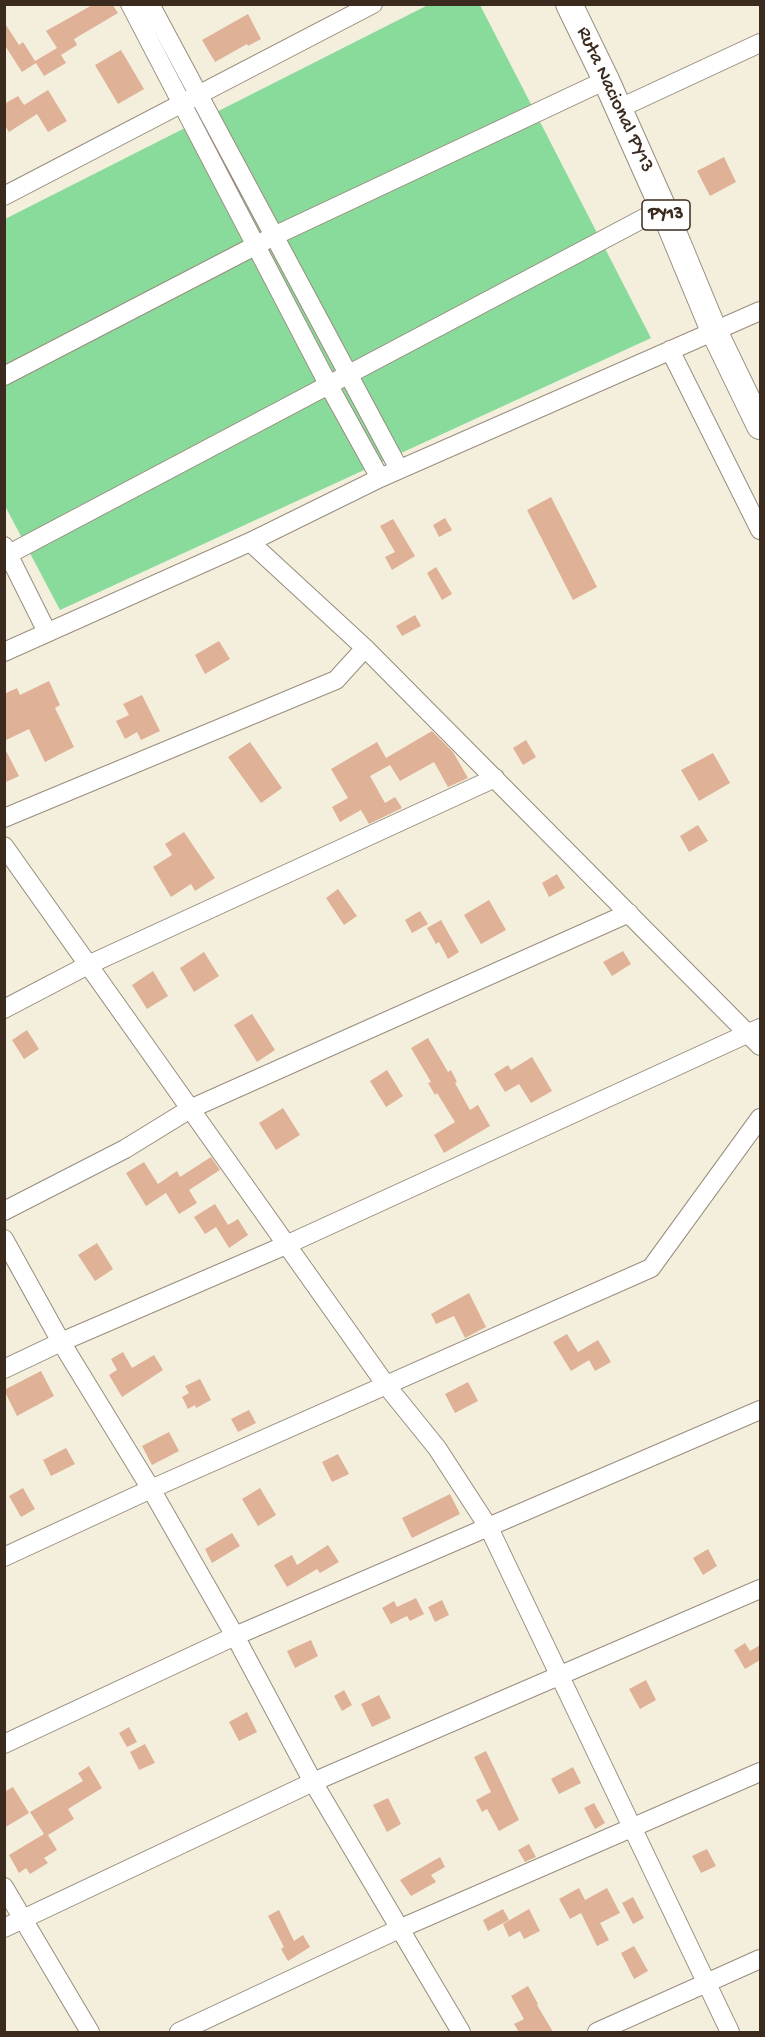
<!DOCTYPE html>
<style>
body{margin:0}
#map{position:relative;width:765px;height:2037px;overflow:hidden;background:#f4efdc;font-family:"Gochi Hand",sans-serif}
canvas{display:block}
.frame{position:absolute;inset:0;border:6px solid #3b2a1e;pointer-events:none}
</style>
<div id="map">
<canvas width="765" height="2037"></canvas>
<div class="frame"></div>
</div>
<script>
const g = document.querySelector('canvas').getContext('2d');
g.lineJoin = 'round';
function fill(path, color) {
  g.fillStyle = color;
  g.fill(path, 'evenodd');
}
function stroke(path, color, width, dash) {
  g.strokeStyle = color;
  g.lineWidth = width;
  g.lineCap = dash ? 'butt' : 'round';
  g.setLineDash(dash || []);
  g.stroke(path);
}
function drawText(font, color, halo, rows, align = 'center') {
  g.font = font + ' "Gochi Hand",sans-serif';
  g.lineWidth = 4.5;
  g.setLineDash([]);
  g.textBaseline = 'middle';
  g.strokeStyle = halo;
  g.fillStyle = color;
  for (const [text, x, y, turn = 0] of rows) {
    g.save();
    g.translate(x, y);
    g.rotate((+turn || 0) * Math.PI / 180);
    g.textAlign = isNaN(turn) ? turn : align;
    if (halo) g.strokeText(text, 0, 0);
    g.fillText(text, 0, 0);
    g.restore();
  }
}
fill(new Path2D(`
 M428 5H480L651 338 60 610 5 506V219Z`), '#89db9c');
fill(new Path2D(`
 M94 4H112L118 13 74 39 77 45 61 55 66 63 44 76 36 63 22 72 4 44V22L19 45 23 42 35 61 57 48 46 31Z
 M248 14 261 39 248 46 247 44 215 62 202 40Z
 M121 50 144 89 118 104 95 65Z
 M48 90 67 121 48 132 37 114 9 132 4 124V104L18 96 24 105Z
 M724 157 736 182 710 196 697 171Z
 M551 497 597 587 573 600 527 510Z
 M445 518 452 530 439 537 433 525Z
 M393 519 415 556 392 570 385 557 395 552 380 526Z
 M436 567 452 594 442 600 427 573Z
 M415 615 421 626 402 636 396 626Z
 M219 641 230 659 205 674 195 655Z
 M49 681 60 705 55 708 74 747 45 762 29 729 4 741V694L17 688 20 695Z
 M142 695 160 731 141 740 137 732 125 739 116 721 129 715 123 704Z
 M432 731 453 752 468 778 448 787 434 762 400 781 390 765 370 776 385 803 395 797 402 808 369 824 361 810 340 822 332 807 348 798 331 769 377 742 386 758Z
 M526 740 536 757 523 765 513 748Z
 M250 742 282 788 261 803 228 757Z
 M4 747 19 776 4 783Z
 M713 753 730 783 699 801 681 770Z
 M698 825 708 841 689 852 680 836Z
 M184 832 215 878 195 891 191 884 171 897 153 867 172 855 165 844Z
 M557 874 565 888 549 897 542 883Z
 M338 889 357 916 344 925 326 898Z
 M489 900 506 930 481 944 464 915Z
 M420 911 428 924 412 933 405 920Z
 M441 920 459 952 448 959 439 942 436 944 427 928Z
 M623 951 631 964 612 976 603 962Z
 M204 952 219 976 194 992 180 968Z
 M153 971 168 996 147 1009 132 985Z
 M252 1014 275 1050 257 1062 234 1025Z
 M27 1030 39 1049 24 1059 12 1040Z
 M428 1038 448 1072 451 1070 457 1082 455 1083 470 1110 478 1105 490 1126 444 1153 434 1135 455 1122 437 1093 435 1095 428 1083 431 1082 411 1048Z
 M532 1057 552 1091 531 1103 519 1084 505 1092 494 1074 508 1065 511 1070Z
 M387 1070 403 1096 386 1107 370 1081Z
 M283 1108 300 1135 276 1150 259 1123Z
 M211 1157 220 1170 189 1190 197 1203 179 1214 166 1193 146 1206 126 1173 144 1162 158 1184 177 1171 180 1177Z
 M215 1204 228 1225 238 1219 248 1235 229 1248 216 1227 205 1234 194 1217Z
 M97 1243 113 1269 95 1281 78 1255Z
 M469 1293 486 1327 465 1338 454 1316 436 1324 431 1314Z
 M567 1334 578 1352 598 1340 611 1362 595 1371 589 1360 571 1371 553 1342Z
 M123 1352 132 1368 154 1355 163 1370 122 1397 109 1375 117 1370 111 1359Z
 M41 1371 54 1396 17 1416 4 1390Z
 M200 1379 211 1400 196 1408 195 1405 188 1409 182 1397 189 1393 185 1386Z
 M468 1382 478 1401 455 1413 445 1394Z
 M249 1410 256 1423 238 1432 231 1419Z
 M169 1432 179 1451 152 1465 142 1446Z
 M66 1448 75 1464 51 1476 43 1460Z
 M338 1454 349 1474 332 1482 322 1462Z
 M23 1488 35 1509 21 1517 9 1496Z
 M260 1488 276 1515 258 1526 242 1499Z
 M450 1494 460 1514 412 1538 402 1518Z
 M232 1533 240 1546 212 1563 205 1549Z
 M328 1545 339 1562 320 1573 317 1569 287 1587 274 1565 292 1555 297 1565Z
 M708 1549 717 1566 703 1575 693 1558Z
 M416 1598 424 1614 410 1621 407 1616 391 1624 382 1608 394 1601 397 1607Z
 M442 1600 449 1615 435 1622 428 1607Z
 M311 1640 318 1656 295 1668 287 1651Z
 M745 1643 750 1651 760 1645V1660L745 1669 734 1650Z
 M646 1680 656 1700 640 1709 629 1689Z
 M344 1690 352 1705 342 1711 334 1696Z
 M379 1695 391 1718 372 1727 361 1704Z
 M247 1712 257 1732 239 1741 229 1722Z
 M129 1727 137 1742 127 1747 119 1733Z
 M145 1744 155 1763 139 1770 130 1752Z
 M486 1751 519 1820 499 1831 487 1809 482 1812 476 1800 491 1792 474 1757Z
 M89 1766 102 1788 68 1809 74 1819 48 1835 57 1850 44 1858 48 1863 30 1874 26 1868 19 1873 9 1855 44 1834 30 1812 83 1781 78 1773Z
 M573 1767 581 1783 559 1794 551 1779Z
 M13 1787 29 1813 4 1828V1792Z
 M388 1798 401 1824 387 1832 373 1805Z
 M594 1803 605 1823 595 1829 584 1808Z
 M529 1844 536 1857 525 1862 518 1850Z
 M707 1849 716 1866 701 1873 692 1856Z
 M440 1857 445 1867 431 1875 436 1882 411 1896 400 1880Z
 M579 1888 585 1900 607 1888 620 1913 600 1923 609 1940 597 1946 581 1913 570 1919 559 1899Z
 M633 1897 644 1918 633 1924 622 1903Z
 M503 1909 509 1920 488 1931 483 1920Z
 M529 1909 540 1931 524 1939 520 1931 509 1937 503 1924Z
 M279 1910 294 1941 303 1935 310 1947 288 1961 281 1949 284 1947 268 1916Z
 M634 1946 648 1971 634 1979 621 1953Z
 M528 1986 538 2004 537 2005 553 2032H519L514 2024 524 2019 511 1996Z`), '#dfb196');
const minor = new Path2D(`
 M130 4 328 384 380 478
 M150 4 399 469
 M618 109 760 43
 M4 196 373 4
 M670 350 760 530
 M4 376 274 236 606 80
 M250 542 365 648 760 1046
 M4 546 47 632
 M9 554 663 208
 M4 652 250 542 380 478 760 311
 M4 818 336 680 365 648
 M4 846 386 1385 437 1448 489 1528 730 2032
 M4 1009 88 965 495 778
 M4 1211 125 1149 190 1109 629 913
 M4 1239 61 1342 151 1489 235 1636 313 1782 461 2032
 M4 1369 61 1342 286 1245 760 1028
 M4 1557 151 1489 651 1268 760 1118
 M4 1744 235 1636 760 1410
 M4 1887 90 2032
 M4 1928 313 1782 760 1589
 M179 2032 399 1929 760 1772
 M597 2032 760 1959`);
const highway = new Path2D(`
 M569 4 606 80 663 208 714 331 760 426`);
stroke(minor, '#988c7d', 20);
stroke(highway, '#988c7d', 28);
stroke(minor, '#fff', 18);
stroke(highway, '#fff', 26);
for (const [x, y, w] of [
 [666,215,48]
]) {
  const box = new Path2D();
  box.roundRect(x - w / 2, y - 15, w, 30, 4.5);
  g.fillStyle = '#fff';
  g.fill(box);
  stroke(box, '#3b2a1e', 1.5);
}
drawText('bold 18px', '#3b2a1e', null, [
 ["PY13",666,215]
]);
drawText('20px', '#3b2a1e', '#fff', [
 ["Ruta Nacional PY13",614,100,65]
]);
</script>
